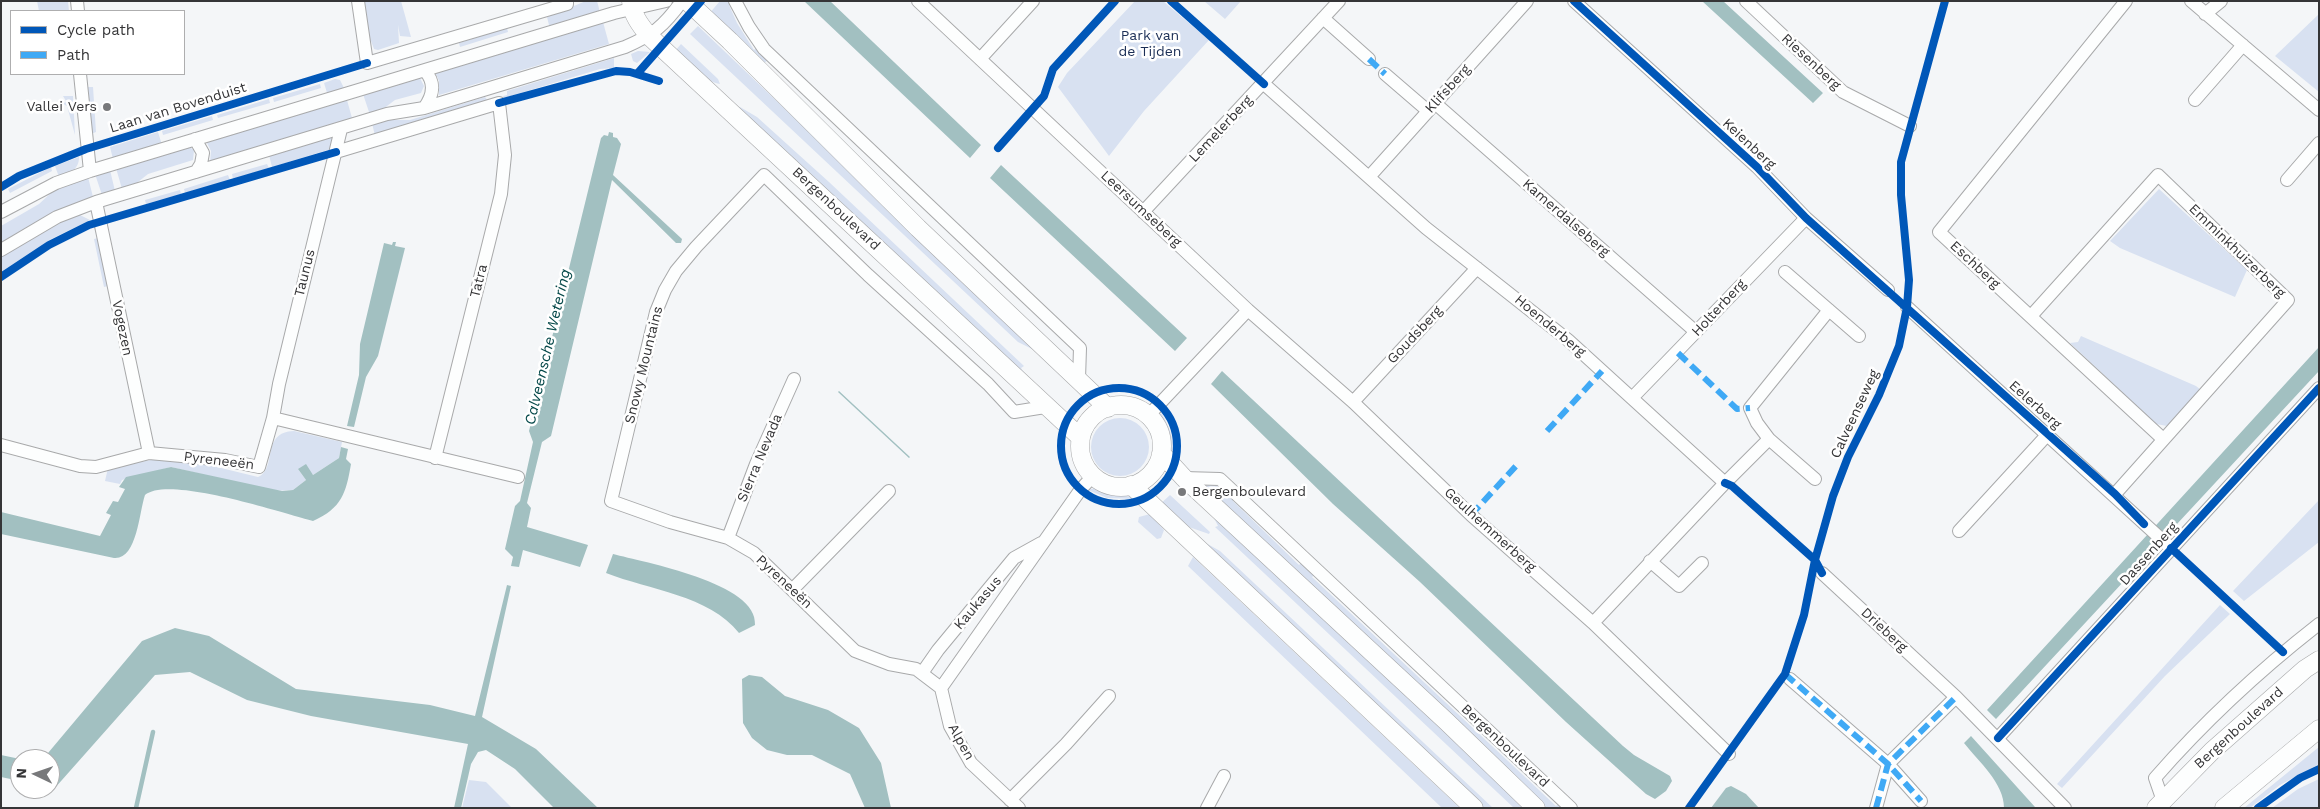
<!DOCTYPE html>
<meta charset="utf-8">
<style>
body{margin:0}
#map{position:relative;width:2320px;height:809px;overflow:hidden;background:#f4f6f8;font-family:"Work Sans",sans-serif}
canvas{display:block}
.frame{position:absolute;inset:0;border:2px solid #353537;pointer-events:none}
.legend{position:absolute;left:10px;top:10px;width:175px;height:65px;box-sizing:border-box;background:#fff;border:1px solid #aeaeaf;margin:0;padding:6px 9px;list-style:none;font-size:15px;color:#353537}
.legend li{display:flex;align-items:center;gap:10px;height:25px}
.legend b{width:25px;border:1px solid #aeaeaf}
.north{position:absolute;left:10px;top:749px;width:50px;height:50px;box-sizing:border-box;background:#fff;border:1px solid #aeaeaf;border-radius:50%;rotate:273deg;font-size:14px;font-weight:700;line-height:20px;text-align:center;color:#353537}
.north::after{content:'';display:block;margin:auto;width:18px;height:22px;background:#78797b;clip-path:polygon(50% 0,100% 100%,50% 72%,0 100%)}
</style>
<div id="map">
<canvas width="2320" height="809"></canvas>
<div class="frame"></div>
<ul class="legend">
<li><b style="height:6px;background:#0057b8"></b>Cycle path</li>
<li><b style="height:6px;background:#3fa9f5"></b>Path</li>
</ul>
<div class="north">N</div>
</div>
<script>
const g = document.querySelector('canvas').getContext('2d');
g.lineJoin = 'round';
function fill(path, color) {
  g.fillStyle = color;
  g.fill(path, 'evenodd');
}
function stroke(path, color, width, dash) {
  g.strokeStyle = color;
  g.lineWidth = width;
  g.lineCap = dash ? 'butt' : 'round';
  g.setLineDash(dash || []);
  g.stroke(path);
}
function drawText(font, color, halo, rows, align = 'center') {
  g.font = font + ' "Work Sans",sans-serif';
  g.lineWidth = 5;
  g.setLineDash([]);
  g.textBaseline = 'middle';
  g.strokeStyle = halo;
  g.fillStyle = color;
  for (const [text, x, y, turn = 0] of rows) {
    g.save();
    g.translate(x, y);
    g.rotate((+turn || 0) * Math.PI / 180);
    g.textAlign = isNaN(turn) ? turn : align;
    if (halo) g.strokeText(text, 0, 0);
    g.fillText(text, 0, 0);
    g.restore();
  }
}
fill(new Path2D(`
 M37 1H68L69 11H39Z
 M360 1H401L411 37 400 36 398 25 399 43 378 50 374 49 371 41 366 42Z
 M586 1H597L600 12 550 29 547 17Z
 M720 1H732L733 3 729 5 737 23 754 50 757 47 769 59 762 65 708 15Z
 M1135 1H1163L1209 40 1144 111 1109 156 1058 87 1067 73Z
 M1204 1H1241L1225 19Z
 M2319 14V92L2275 56Z
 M603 22 609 44 439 95V81L435 72Z
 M698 26 1042 354 1018 342 690 34Z
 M507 28 508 32 460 47 459 43Z
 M681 44 718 79 720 84C708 83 683 61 674 52Z
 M638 51 650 52 637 63 633 61 631 54Z
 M614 58V68L600 69 504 98 503 96 507 95V91Z
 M420 78 424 86 421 93 395 100 379 112 370 115 363 94Z
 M335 79 340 80 345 90 328 96 324 83Z
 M320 84 321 88 274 102 273 98Z
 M88 87H93L96 132 91 134Z
 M63 96H73L75 135 67 106 63 104 66 101Z
 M485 97 488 101 375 136 372 123 387 120H410Z
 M269 99 270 103 218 118 217 115Z
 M347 100 352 118 210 162 211 151 206 141Z
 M740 107 757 117 829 182 1024 366 1021 368 1032 385 1061 407 1058 412 738 108Z
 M212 116 213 120 163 135 162 131Z
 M158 132 162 145 113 159 110 147Z
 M333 137 331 149 272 167 269 155Z
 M188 146 194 150 193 160 148 174 133 186 122 189 116 168Z
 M79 157C79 170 70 173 59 177L55 166Z
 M267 164 269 168 233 179 232 174Z
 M51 167 52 171 10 193 8 189Z
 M110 170 115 191 102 195 95 174Z
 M228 175 230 180 185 193 184 189Z
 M88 177 93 197 43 219 1 243V226L39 204 53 191Z
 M2159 189 2247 270 2235 297 2120 248 2110 241Z
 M180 190 181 194 146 204 145 200Z
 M80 215 90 220 51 239 1 272V255L54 223Z
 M98 238 108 286 104 287 94 239Z
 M2081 336 2196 386 2201 390 2167 426 2156 424 2070 343 2078 342Z
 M1161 413C1171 427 1176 447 1173 462 1164 448 1154 429 1161 413Z
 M1091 447a29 29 0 1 1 58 0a29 29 0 1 1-58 0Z
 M294 431 342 442 339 458 313 475 298 469 306 480 293 490 273 491 171 467 122 480 120 484 105 481 108 468 162 458H180L258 477C278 469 260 432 294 431Z
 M1181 481 1529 808H1514L1215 527 1218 526 1213 516 1178 486Z
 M1199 484H1216L1235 499 1233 501 1299 565 1302 562 1315 574 1312 577 1556 806 1559 803 1564 808H1540Z
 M1101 486 1119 490 1135 499 1107 498 1088 490Z
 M1170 495 1210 532 1209 534 1183 525 1158 506Z
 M2319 500V542L2244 601 2233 591Z
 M1150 514 1164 530 1161 538 1157 539 1138 522 1139 517Z
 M1204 542 1220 551 1493 808H1479Z
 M1193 557 1460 808H1442L1188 566Z
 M2220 605 2230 614 2165 676 2062 788 2057 784Z
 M2319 747V764L2280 785 2250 808H2244Z
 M2319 779V808H2272L2298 789Z
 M469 780 486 782 512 808H462Z`), '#d8e1f1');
fill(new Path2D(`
 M804 1H830L981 145 970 158Z
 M1702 1H1723L1823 93 1813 103Z
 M609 132 613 133V137L617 138 621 144 613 175 682 239 681 243H676L612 180 551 436 542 442 527 503 531 508 527 527 588 545 580 567 523 550 519 567 511 566 513 557 505 549 515 506 520 501 533 442 529 431 601 138 604 135 608 136Z
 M1001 165 1187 338 1175 351 990 178Z
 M393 242H396L395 246 405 248 378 356 366 377 354 427 347 426 359 375 360 344 384 243 392 245Z
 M2319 347V371L1996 719 1987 710Z
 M1222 371 1623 746 1634 755 1670 776 1672 781 1666 791 1655 799 1646 794 1566 722 1420 582 1333 504 1211 384Z
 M839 391 910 457 909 458 838 392Z
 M341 447 348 449 346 459 351 464C346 493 342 508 313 521 282 513 168 475 145 495 139 513 137 560 114 558L1 534V512L100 536 111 515 106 513 113 501 118 502 125 489 119 487 126 477 171 467 282 491 293 490 306 480 298 469 306 464 313 475 339 458Z
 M613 554C643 562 759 583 755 625L739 633C709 595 649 590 606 573Z
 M507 585 511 586 482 717 536 749 598 808H554L515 769 486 750 478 752 471 764 461 808H454L468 744 311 716 247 700 190 672 155 675 54 789 50 788V759H43L142 641 175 628 209 636 296 689 430 705 475 716Z
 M749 675 762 677 785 696 828 710 859 728 881 763 891 808H865L850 774 812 755H787L767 750 752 738 743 723 742 679Z
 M1971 736 2035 807V808H2004C2004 783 1979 762 1964 743Z
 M1 755 20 759V781L1 777Z
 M1731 786 1746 794 1759 808H1711L1726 788Z`), '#a2c0c1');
stroke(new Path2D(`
 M136 808 153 732`), '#a2c0c1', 4.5);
const street = new Path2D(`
 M77 1 78 11
 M358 1 367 63 567 4V1
 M735 1 749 27 764 49 1080 348 1079 379
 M918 1 1248 310 1353 402 1471 515 1593 623 1729 754
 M1574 1 1757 167 1806 218 1888 290
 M1746 1 1843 92 1910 126
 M2126 1 1939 232 2163 439
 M2191 1 2319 110
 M2205 14 2221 1
 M1323 18 1369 59
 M980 59 1033 1
 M80 74 90 171
 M1385 74 1428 111
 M1264 84 1426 228 1568 340 1725 483 1769 439 1757 423 1750 408 1829 310
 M2195 100 2243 45
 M1436 104 1696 332
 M424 108C433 96 436 83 425 71
 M195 139 203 153 201 164 196 172
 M336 152 499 103 505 155 501 194 435 458
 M1369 177 1527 1
 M2287 180 2319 143
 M96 202 149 453
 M1 212 56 183 90 171 614 13 666 1
 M1143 212 1339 1
 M1 250 57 217 96 202 387 114 424 108 625 47C653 35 664 26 682 1
 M1785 272 1859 336
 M1907 307 2171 548
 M2031 316 2158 175 2288 300 2115 494
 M1632 398 1806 218
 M1353 402 1477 268
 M1149 415 1248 310
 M273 418 518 477
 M1769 439 1815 479
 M1 445 80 466 96 467 149 453 225 460 259 467 273 418 279 384 341 129
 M1184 478 1220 479 1571 808
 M1959 531 2048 434
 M728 538 756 464 794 379
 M1650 561 1679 586 1702 563
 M1822 573 1956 697 2065 808
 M793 589 889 491
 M1593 623 1725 483
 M922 673 938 650 1014 558 1041 543
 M1790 679 1888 764 1921 801
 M941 688 916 669 889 664 855 651 754 553 728 538 670 522 611 501 656 312 665 290 676 271 696 247 764 175 868 275 988 384 1014 412 1045 407
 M941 688 1081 489 1093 476
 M941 688 950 726 971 763 1019 808
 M1998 738 2319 388
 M1010 800 1066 744 1109 696
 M2163 801 2155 778C2204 722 2260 670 2319 624
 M1207 808 1224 776
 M1876 808 1888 764 1956 697`);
const secondary = new Path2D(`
 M631 1C632 15 641 26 649 36L1081 438
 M687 1 730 41 918 228 1108 408
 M1080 446a41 41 0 1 1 82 0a41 41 0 1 1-82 0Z
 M1161 453 1184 478 1447 722 1536 808
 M1131 485 1474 808
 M2156 808 2212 751 2305 669 2319 660
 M2224 808 2319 729`);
stroke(street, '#a8a9aa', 14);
stroke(secondary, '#a8a9aa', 19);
stroke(street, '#fdfefe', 12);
stroke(secondary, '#fdfefe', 18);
stroke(new Path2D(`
 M1369 59 1385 74
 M1678 353 1737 409 1750 408
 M1547 431 1602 371
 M1471 515 1516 466
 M1785 674 1888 764 1921 801
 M1876 808 1888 764 1956 697`), '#3fa9f5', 6, [12, 6]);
stroke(new Path2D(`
 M1171 1 1264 84
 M1574 1 1757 167 1806 218 2115 494 2144 524
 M637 74 701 1
 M499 103 616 71 630 72 659 81
 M998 148 1044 96 1053 69 1115 1
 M1 187 19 176 86 149 367 63
 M1 277 49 245 89 225 336 152
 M1061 446a58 58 0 1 1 116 0a58 58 0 1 1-116 0Z
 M1725 483 1732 486 1815 560 1822 573
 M2171 548 2283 652
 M1998 738 2319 388
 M1689 808 1785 674 1804 615 1815 560 1833 496 1848 457 1879 395 1899 346 1907 307 1909 280 1901 195V162L1945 1
 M2258 808 2300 778 2319 769`), '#0057b8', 8);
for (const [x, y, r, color] of [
 [107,107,5,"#78797b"],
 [1182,492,5,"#78797b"]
]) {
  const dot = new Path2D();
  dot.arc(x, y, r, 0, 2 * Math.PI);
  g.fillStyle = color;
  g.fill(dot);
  stroke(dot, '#fff', 2);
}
drawText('14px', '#1b2e55', '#fff', [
 ["Park van",1150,36],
 ["de Tijden",1150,52]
]);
drawText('14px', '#353537', '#fff', [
 ["Riesenberg",1811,62,43],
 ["Klifsberg",1448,89,-48],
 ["Laan van Bovenduist",178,108,-17],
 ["Lemelerberg",1221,129,-47],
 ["Keienberg",1749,144,43],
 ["Bergenboulevard",836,209,43],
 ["Leersumseberg",1141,209,43],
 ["Kamerdalseberg",1566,218,41],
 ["Emminkhuizerberg",2237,251,44],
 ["Eschberg",1975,265,43],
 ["Taunus",305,273,-76],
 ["Tatra",479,281,-76],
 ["Holterberg",1719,308,-47],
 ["Hoenderberg",1550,326,40],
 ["Vogezen",122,328,78],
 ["Goudsberg",1415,335,-47],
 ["Snowy Mountains",644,365,-76],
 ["Eelerberg",2035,405,42],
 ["Calveenseweg",1855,414,-65],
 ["Sierra Nevada",760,458,-67],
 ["Pyreneeën",219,461,7],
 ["Geulhemmerberg",1490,530,42],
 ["Dassenberg",2149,554,-48],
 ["Pyreneeën",784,582,43],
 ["Kaukasus",978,603,-50],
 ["Drieberg",1884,630,43],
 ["Bergenboulevard",2239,728,-42],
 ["Alpen",961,742,61],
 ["Bergenboulevard",1505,746,43]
]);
drawText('14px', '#353537', '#fff', [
 ["Vallei Vers",97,107],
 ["Bergenboulevard",1192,492,"left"]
], 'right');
drawText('italic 15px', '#06494a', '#fff', [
 ["Calveensche Wetering",548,347,-77]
]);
</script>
